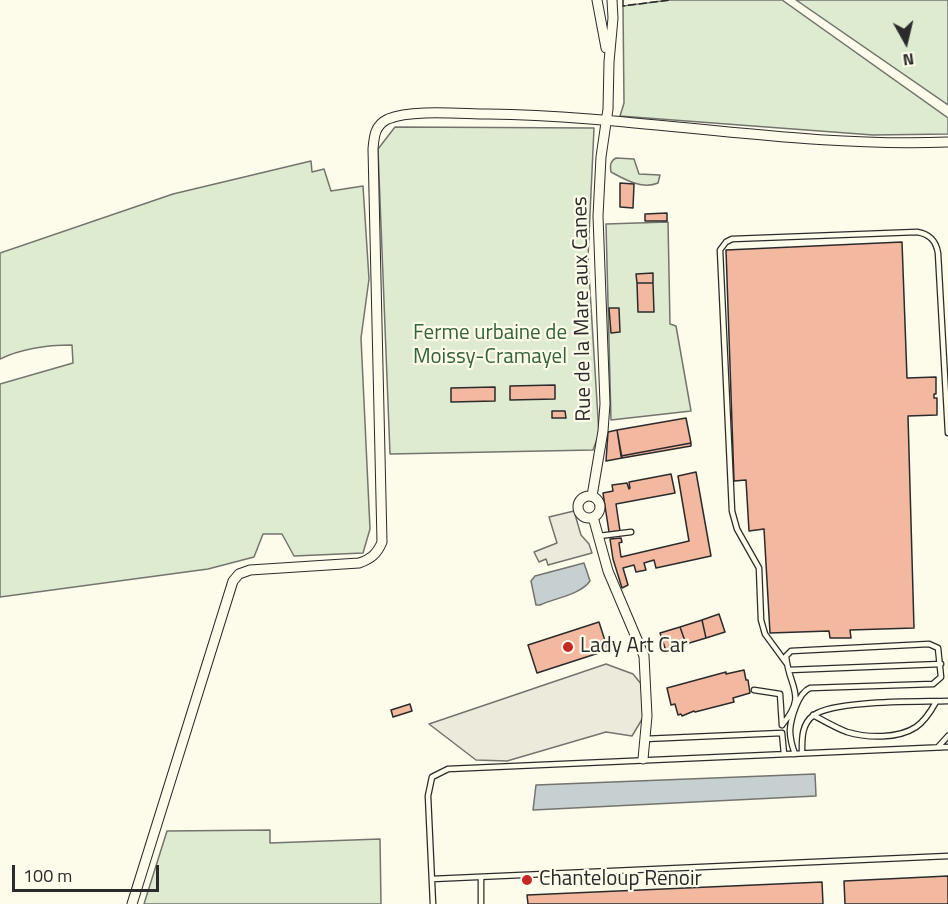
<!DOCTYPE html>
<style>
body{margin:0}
#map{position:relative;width:948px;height:904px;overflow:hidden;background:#fdfbea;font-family:"Titillium Web",sans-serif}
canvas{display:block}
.north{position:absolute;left:876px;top:12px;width:60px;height:60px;-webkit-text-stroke:4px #fdfbea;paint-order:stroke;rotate:172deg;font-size:16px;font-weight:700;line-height:24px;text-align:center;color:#2b2b2b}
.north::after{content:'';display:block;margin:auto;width:21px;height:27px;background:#2b2b2b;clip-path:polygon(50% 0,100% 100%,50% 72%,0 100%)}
.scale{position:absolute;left:12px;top:865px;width:147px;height:27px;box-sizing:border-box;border:3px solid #2b2b2b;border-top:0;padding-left:8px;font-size:18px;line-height:21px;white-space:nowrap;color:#2b2b2b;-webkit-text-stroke:4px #fdfbea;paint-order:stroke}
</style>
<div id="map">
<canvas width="948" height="904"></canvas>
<div class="north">N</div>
<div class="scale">100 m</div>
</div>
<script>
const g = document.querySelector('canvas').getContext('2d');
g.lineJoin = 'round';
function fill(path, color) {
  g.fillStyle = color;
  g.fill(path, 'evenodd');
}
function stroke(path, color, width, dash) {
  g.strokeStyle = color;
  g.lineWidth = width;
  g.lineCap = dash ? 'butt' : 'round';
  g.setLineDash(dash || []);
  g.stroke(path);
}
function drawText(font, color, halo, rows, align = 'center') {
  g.font = font + ' "Titillium Web",sans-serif';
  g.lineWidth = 4.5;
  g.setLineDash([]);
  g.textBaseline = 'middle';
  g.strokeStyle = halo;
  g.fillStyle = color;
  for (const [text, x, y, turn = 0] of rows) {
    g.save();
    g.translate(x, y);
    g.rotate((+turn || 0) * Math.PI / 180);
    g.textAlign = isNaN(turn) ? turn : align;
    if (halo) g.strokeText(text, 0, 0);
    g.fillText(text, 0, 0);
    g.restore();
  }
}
const green = new Path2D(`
 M670 0H782L948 118V134L873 135 620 116 624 103 623 6Z
 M796 0H948V105Z
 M395 127 594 128 588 258 599 434 593 450 390 454 378 149Z
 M616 158 634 159 639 174 660 175 658 183C642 190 624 179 611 172 610 166 610 161 616 158Z
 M311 161 312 172 324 169 331 191 363 186 369 279 361 338 370 529 363 553 294 556 282 534H263L254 557 208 569 0 597V384L73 363 72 345C46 345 23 348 0 359V253L173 194Z
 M668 222 670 324 676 326 691 411 611 420 606 224Z
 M270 830V843L380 839 381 904H144L167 831Z`);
fill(green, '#deebd1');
stroke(green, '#74746e', 1.5);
const parking = new Path2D(`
 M574 511 581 535 589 544 592 553 548 565 546 559 539 562 534 552 557 543 549 517Z
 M606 664 633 674 642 685 644 716 632 736 606 732 507 761 476 760 429 724Z`);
fill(parking, '#eceadb');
stroke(parking, '#74746e', 1.5);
const water = new Path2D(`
 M584 563 590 581C580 595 555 598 540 605H536L531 581 535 576Z
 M815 774 816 796 533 810 536 785Z`);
fill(water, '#c7d0d0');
stroke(water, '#74746e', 1.5);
const building = new Path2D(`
 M620 183 634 184 633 208 620 207Z
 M667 213V221H645V214Z
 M902 242 907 378 936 377V394H934V398H937V415L908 416 914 628 850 630 851 638H830L829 631 770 633 764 529 749 531 746 480 734 481 726 250Z
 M653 273V283H637L636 274Z
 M637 283H653L654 312H638Z
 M609 308H619L620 332 611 333Z
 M555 385V399L510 400V386Z
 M495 387V401L451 402V388Z
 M552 411H565L566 418H552Z
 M686 418 691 443 621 456 617 430Z
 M617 430 622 458 606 461 608 432Z
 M691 443V446L622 458 621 456Z
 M696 472 711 556 656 568 654 560 644 563 646 570 636 572 634 565 623 568 628 585 622 588 613 559 610 539 621 538 622 542 619 543 621 557 689 541 678 476Z
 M671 474 675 493 616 504 620 531 609 532 603 493 613 491 612 485 627 483 629 489 630 488 629 482Z
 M719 614 725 632 706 638 702 620Z
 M702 620 706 638 686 644 680 627Z
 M599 622 608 650 537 673 528 645Z
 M680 627 686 644 666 651 660 633Z
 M744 670 746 680H748L750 693 733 698 734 702 695 712 694 711 682 716 681 714 678 715 675 704 671 705 667 688 726 672V674Z
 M410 704 412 711 393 717 391 710Z
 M948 876V904H845L844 881Z
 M822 882 823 904H528L527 895Z`);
fill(building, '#f2b8a0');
stroke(building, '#2b2b2b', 1.5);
const service = new Path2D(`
 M599 536 631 532
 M787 664 765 634 761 620 759 568 737 529 732 511 720 250 726 242 732 239 917 232C930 234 936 241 938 253L948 433
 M789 670 941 664
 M754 690 780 694 782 725
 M813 715C824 721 836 728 847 732 867 738 898 739 916 727 925 721 931 711 936 702
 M782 725C808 694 789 689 786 656L791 651 929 644 938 648 941 677 933 684 810 688C798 693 791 718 790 730 790 738 792 746 795 754
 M644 739 782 733 784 754
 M938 747 948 736
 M802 753C802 740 801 724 814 715 835 700 919 702 948 701
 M432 879 948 856
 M433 904 428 796 432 777 448 769 948 747
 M481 904V877`);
const minor = new Path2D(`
 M597 0 606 48
 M578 507a11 11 0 1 1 22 0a11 11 0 1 1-22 0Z
 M592 496 603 431 605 404 598 216 601 157 608 109 609 62 613 18 612 0
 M593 517 608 571 644 656 647 716 643 759
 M132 904 233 581 239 574 250 570 359 563C371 559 377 554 382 542L373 149C374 136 375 125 388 119 412 109 462 114 488 114 642 116 794 148 948 142`);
stroke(service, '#2b2b2b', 7);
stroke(minor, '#2b2b2b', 11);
stroke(service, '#fdfbea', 4.5);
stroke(minor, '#fdfbea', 9);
stroke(new Path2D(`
 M623 0V6L670 0`), '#2b2b2b', 1.5, [8, 3]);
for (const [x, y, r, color] of [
 [568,647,6,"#c62828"],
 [527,880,6,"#c62828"]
]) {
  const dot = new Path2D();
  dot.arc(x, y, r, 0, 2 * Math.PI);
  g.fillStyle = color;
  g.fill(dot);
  stroke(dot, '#fdfbea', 2);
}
drawText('21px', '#2b2b2b', '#fdfbea', [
 ["Rue de la Mare aux Canes",583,309,-91]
]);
drawText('21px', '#34623c', '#fdfbea', [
 ["Ferme urbaine de",490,334],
 ["Moissy-Cramayel",490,358]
]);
drawText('21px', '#2b2b2b', '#fdfbea', [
 ["Lady Art Car",580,647],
 ["Chanteloup Renoir",539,880]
], 'left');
</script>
